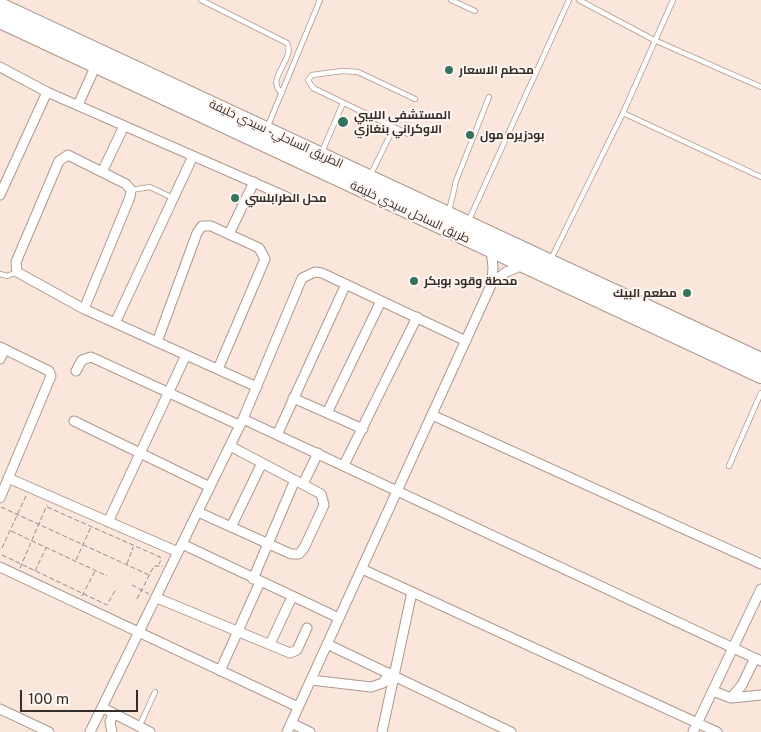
<!DOCTYPE html>
<meta charset="utf-8">
<style>
body{margin:0}
#map{position:relative;width:761px;height:732px;overflow:hidden;background:#fbe6db;font-family:"Public Sans",sans-serif}
canvas{display:block}
.scale{position:absolute;left:20px;top:690px;width:118px;height:22px;box-sizing:border-box;border:2px solid #362e2a;border-top:0;padding-left:6px;font-size:15px;line-height:18px;white-space:nowrap;color:#362e2a;-webkit-text-stroke:4px #fff6f2;paint-order:stroke}
</style>
<div id="map">
<canvas width="761" height="732"></canvas>
<div class="scale">100 m</div>
</div>
<script>
const g = document.querySelector('canvas').getContext('2d');
g.lineJoin = 'round';
function stroke(path, color, width, dash) {
  g.strokeStyle = color;
  g.lineWidth = width;
  g.lineCap = dash ? 'butt' : 'round';
  g.setLineDash(dash || []);
  g.stroke(path);
}
function drawText(font, color, halo, rows, align = 'center') {
  g.font = font + ' "Public Sans",Cairo,sans-serif';
  g.lineWidth = 4;
  g.setLineDash([]);
  g.textBaseline = 'middle';
  g.strokeStyle = halo;
  g.fillStyle = color;
  for (const [text, x, y, turn = 0] of rows) {
    g.save();
    g.translate(x, y);
    g.rotate((+turn || 0) * Math.PI / 180);
    g.textAlign = isNaN(turn) ? turn : align;
    if (halo) g.strokeText(text, 0, 0);
    g.fillText(text, 0, 0);
    g.restore();
  }
}
const lane = new Path2D(`
 M201 0 287 43C296 59 264 79 282 93
 M451 0 475 11
 M579 0 654 40 761 87
 M623 113 761 177
 M267 128 320 0
 M408 134 313 88 308 80 312 75 342 71 358 72 415 99
 M322 152 343 103
 M370 176 394 127
 M131 190 150 187 173 198
 M449 211 456 181 489 97
 M468 222 569 0
 M551 259 623 113 673 0
 M0 274 7 276 17 272
 M729 466 761 393
 M139 727 155 692`);
const street = new Path2D(`
 M0 67 47 92 287 197
 M78 105 96 65
 M102 172 124 126
 M0 195 47 92
 M229 234 254 182
 M492 283 506 272 523 265
 M84 309 130 197 131 190 126 184 68 155 59 161 16 262 17 272 84 309 257 387
 M115 323 193 156
 M157 342 197 233 202 226H211L259 248 265 259 218 369
 M0 347 49 371 51 376 0 498
 M0 359 5 349
 M76 371 82 360 91 357 239 425
 M293 398 363 429
 M327 413 381 301
 M432 415 761 564
 M243 419 761 661
 M74 421 210 487
 M277 435 346 284
 M344 465 417 317
 M8 478 178 552
 M303 484 318 453
 M198 512 291 554H299L304 548 324 505 321 494 230 446
 M108 522 186 355
 M231 527 262 463
 M182 544 339 618
 M0 567 298 707
 M362 569 717 732
 M253 579 295 480
 M157 598 290 653 297 650 307 628
 M270 644 292 597
 M327 644 511 732
 M220 671 260 582
 M311 680 371 687 383 683 389 673
 M713 691 731 698 761 695
 M731 698 742 685 755 658
 M103 708 150 732
 M0 709 49 732
 M291 723 310 732
 M90 732 243 419 302 278 315 272 322 273 466 341
 M112 732 110 722 113 713
 M287 732 492 283 493 267 491 250
 M382 732 412 592
 M693 732 761 589`);
const highway = new Path2D(`
 M0 6 761 361
 M0 20 761 375`);
stroke(lane, '#ac988e', 6);
stroke(street, '#ac988e', 11);
stroke(highway, '#ac988e', 18);
stroke(new Path2D(`
 M1 507 149 575
 M47 507 160 557 161 560 159 564
 M11 531 107 576
 M2 548 26 496
 M2 555 107 605 116 589
 M76 560 91 527
 M127 564 133 547
 M20 568 47 505
 M35 571 46 548
 M132 585 149 594
 M82 596 95 571
 M137 599 154 566H163`), '#988982', 1, [5, 2.5]);
stroke(lane, '#fff', 4.5);
stroke(street, '#fff', 9);
stroke(highway, '#fff', 16);
for (const [x, y, r, color] of [
 [449,70,5,"#35735f"],
 [343,122,6,"#35735f"],
 [470,135,5,"#35735f"],
 [235,198,5,"#35735f"],
 [414,281,5,"#35735f"],
 [687,293,5,"#35735f"]
]) {
  const dot = new Path2D();
  dot.arc(x, y, r, 0, 2 * Math.PI);
  g.fillStyle = color;
  g.fill(dot);
  stroke(dot, '#fff6f2', 2);
}
drawText('bold 12px', '#362e2a', '#fff6f2', [
 ["محطم الاسعار",459,70],
 ["المستشفى الليبي",354,115],
 ["الاوكراني بنغازي",354,129],
 ["بودزيره مول",480,135],
 ["محل الطرابلسي",245,198],
 ["محطة وقود بوبكر",424,281],
 ["مطعم البيك",677,293,"right"]
], 'left');
drawText('12px', '#362e2a', '#fff6f2', [
 ["الطريق الساحلي- سيدي خليفة",276,134,25],
 ["طريق الساحل سيدي خليفة",410,212,25]
]);
</script>
